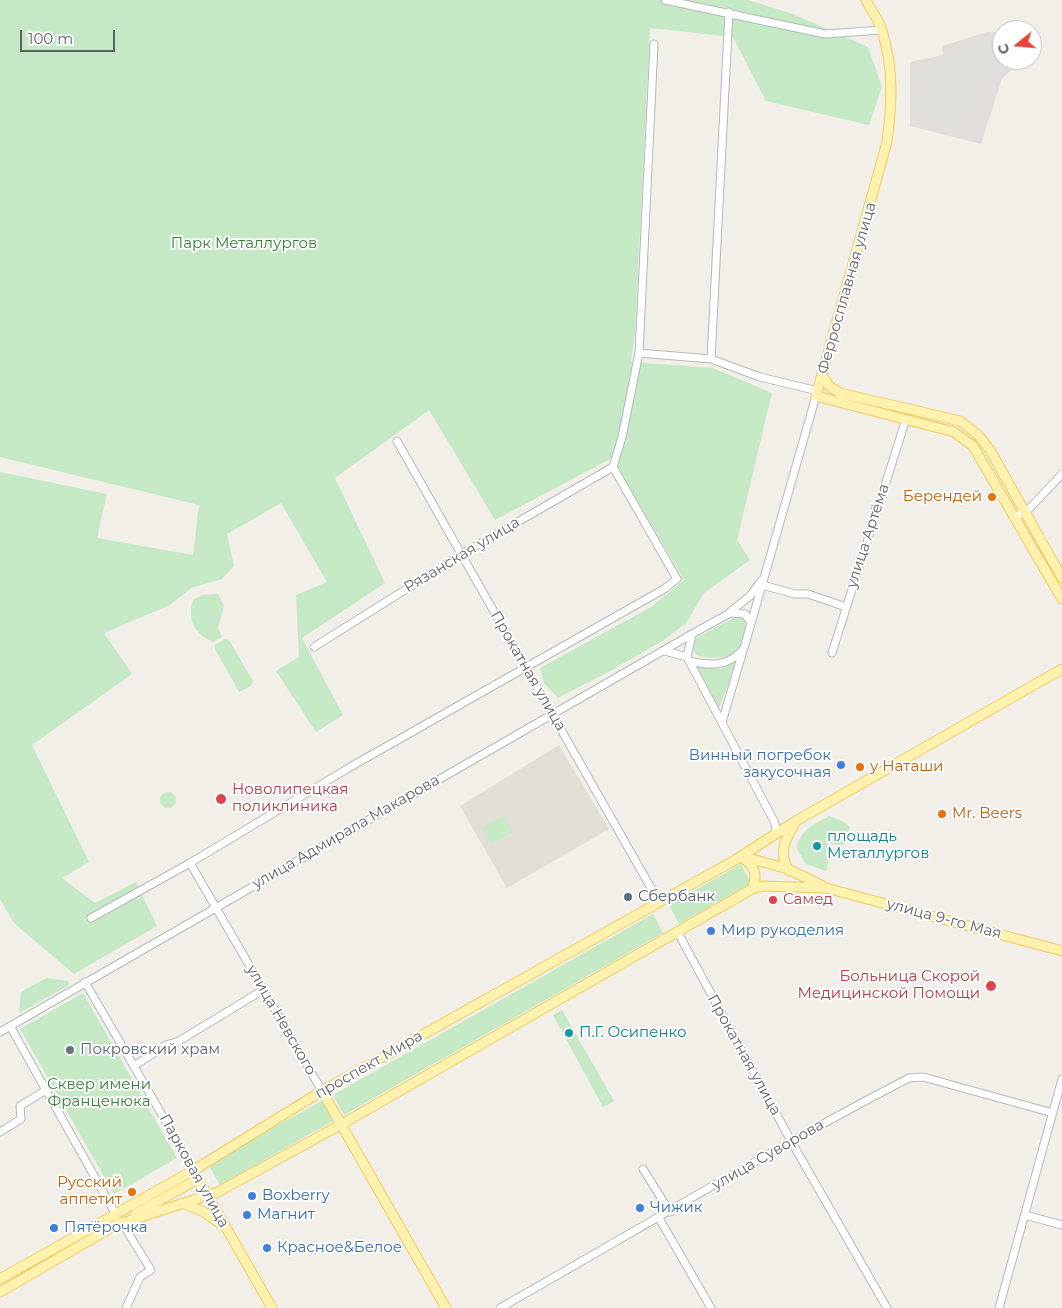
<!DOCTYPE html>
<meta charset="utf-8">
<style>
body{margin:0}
#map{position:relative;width:1062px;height:1308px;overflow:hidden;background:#f1efe8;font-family:Montserrat,sans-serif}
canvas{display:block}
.north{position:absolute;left:992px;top:20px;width:50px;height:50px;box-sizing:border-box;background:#fff;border:1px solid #bfc1c3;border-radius:50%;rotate:253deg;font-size:14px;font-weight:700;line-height:20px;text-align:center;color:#5f6368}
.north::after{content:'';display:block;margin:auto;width:18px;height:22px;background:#ea4335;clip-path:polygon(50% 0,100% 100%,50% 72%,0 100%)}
.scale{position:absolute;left:20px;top:30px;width:95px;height:22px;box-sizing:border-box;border:2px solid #5f6368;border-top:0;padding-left:6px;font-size:15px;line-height:18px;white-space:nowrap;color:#5f6368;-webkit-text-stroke:4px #fff;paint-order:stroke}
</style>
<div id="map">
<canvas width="1062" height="1308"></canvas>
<div class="north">С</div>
<div class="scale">100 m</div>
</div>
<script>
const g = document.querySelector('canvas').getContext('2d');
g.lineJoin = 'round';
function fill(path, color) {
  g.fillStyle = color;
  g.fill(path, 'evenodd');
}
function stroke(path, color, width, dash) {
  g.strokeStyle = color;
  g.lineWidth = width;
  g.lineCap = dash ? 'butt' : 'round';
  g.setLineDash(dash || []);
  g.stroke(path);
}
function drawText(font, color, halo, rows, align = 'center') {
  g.font = font + ' Montserrat,sans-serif';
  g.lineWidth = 4;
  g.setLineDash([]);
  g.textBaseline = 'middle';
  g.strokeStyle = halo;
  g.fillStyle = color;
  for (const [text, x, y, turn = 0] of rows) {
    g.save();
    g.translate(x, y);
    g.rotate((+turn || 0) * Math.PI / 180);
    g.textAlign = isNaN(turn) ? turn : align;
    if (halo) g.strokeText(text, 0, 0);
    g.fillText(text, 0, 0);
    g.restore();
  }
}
fill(new Path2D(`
 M987 32H1002V60H1014V67L1002 79 981 144 910 126V62L943 55 942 46Z`), '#e0deda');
fill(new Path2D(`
 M559 745 609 829 507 888 460 806Z`), '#e1ded6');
fill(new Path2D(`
 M0 0H748L793 14 868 47 882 87 869 125 766 101 733 37 650 28 635 332 631 362 713 368 772 393 737 540 750 560 704 593 686 623 664 640 612 670 558 698 544 683 540 668 651 607 684 580 612 458 495 520 429 410 335 478 385 583 302 638 343 715 316 732 276 671 299 657 296 595 327 582 281 503 227 534 234 566 222 579 191 588 170 605 104 633 132 674 32 745 89 862 62 878 95 903 136 882 157 926 74 974 14 923 0 899V472L107 494 97 538 193 555 199 505 0 457Z
 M218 594 224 606 218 628 222 637 213 642C194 633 187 620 193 600L202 595Z
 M737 616 744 620 747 626C745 633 743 643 738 649 728 660 709 659 696 655L692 647 695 639Z
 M225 639 229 640 253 681 251 686 239 692 215 649V645Z
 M734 663 736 664 719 708 695 666 721 669Z
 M160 800a8 8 0 1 1 16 0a8 8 0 1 1-16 0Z
 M504 816 513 832 490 844 482 828Z
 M829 816 842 821 850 827 843 846 828 843 825 857 829 858 826 871 806 864 797 849C798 831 815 824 829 816Z
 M741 864 751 883 679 924 669 905Z
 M653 914 663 933 344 1115 333 1095Z
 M46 978 68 981 69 985 19 1013 21 992Z
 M83 993 177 1158 114 1194 20 1029Z
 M562 1010 614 1101 603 1107 553 1015Z
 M322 1101 333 1121 220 1185 208 1164Z`), '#c5e8c5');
const minor = new Path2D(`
 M665 0 825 34 882 30
 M639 353 711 359 760 377 818 391
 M711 359 729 12
 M397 441 659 902
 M1015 517 1030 508 1062 474
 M762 585 795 594H808L846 607
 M730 612 750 596 761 581
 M751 623 745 614 730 613 692 634 687 657 775 823 776 834
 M314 647 462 554 613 467
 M665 651 687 657
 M832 653 906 419
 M689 661C710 666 730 667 744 648L816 396
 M722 722 743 651
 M190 863 322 1091
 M91 918 190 863 352 766 664 589 677 579 613 467 622 437 639 353 654 44
 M677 931 791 1141 887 1308
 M85 982 194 1170
 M10 1026 115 1213
 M0 1032 692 634
 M134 1066 166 1045 179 1041 263 990
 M0 1132 21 1119 20 1106 46 1090
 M643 1169 670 1212
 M1025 1215 1062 1225
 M659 1218 711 1308
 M122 1223 151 1270 140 1277 126 1308
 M500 1308C636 1231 770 1150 909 1078L923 1077 1053 1113
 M999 1308 1062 1079`);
const major = new Path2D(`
 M866 0C871 10 879 20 882 31 894 68 892 104 887 142L816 396 954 432 973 446 1062 599
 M822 375 829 386 840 393 960 421 978 435 990 450 1062 578
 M741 856 788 869 821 885
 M743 858C755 867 758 875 752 889
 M789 871C778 854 785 839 795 823
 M322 1091 446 1308
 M196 1175 272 1308
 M182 1203 204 1212 221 1224
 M135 1214 198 1179
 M116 1225 218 1192 342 1124 752 889 763 886 826 888 1062 951
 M0 1279 194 1170 322 1091 735 860 796 821 1062 669
 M0 1292 121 1222`);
stroke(minor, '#b5b8bc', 9);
stroke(major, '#f2c960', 11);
stroke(minor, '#fff', 7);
stroke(major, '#fff2af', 9);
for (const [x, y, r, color] of [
 [992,497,5,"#e8710a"],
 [841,765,5,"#3f7fe0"],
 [860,767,5,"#e8710a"],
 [221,799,6,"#e0444e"],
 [942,814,5,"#e8710a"],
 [817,846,5,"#0f9aa8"],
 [628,897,5,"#5c6f8a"],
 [773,900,5,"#e0444e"],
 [711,931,5,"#3f7fe0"],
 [991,986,6,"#e0444e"],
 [569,1033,5,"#0f9aa8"],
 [70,1050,5,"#6b7280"],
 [132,1192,5,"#e8710a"],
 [252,1196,5,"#3f7fe0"],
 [640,1208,5,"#3f7fe0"],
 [247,1215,5,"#3f7fe0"],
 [54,1228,5,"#3f7fe0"],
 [267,1248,5,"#3f7fe0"]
]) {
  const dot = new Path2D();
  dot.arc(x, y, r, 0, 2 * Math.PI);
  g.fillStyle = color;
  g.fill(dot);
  stroke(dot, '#fff', 2);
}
drawText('15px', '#348238', '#fff', [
 ["Парк Металлургов",244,244],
 ["Сквер имени",99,1085],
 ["Франценюка",99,1102]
]);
drawText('15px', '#5f6368', '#fff', [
 ["Ферросплавная улица",847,288,-74],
 ["улица Артёма",868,536,-72],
 ["Рязанская улица",462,555,-31],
 ["Прокатная улица",528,671,60],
 ["улица Адмирала Макарова",346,832,-30],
 ["улица 9-го Мая",944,919,15],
 ["улица Невского",281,1020,60],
 ["Прокатная улица",744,1055,61],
 ["проспект Мира",369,1065,-30],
 ["улица Суворова",768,1155,-30],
 ["Парковая улица",194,1171,61]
]);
drawText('15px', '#c56008', '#fff', [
 ["Берендей",982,497],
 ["у Наташи",870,767,"left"],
 ["Mr. Beers",952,814,"left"],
 ["Русский",122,1183],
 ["аппетит",122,1200]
], 'right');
drawText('15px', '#366cbe', '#fff', [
 ["Винный погребок",831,756,"right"],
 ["закусочная",831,773,"right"],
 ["Мир рукоделия",721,931],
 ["Boxberry",262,1196],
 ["Чижик",650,1208],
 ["Магнит",257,1215],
 ["Пятёрочка",64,1228],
 ["Красное&Белое",277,1248]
], 'left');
drawText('15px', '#be3a42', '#fff', [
 ["Новолипецкая",232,790],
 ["поликлиника",232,807],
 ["Самед",783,900],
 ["Больница Скорой",980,977,"right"],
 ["Медицинской Помощи",980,994,"right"]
], 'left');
drawText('15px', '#0d838f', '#fff', [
 ["площадь",827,837],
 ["Металлургов",827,854],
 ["П.Г. Осипенко",579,1033]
], 'left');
drawText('15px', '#4e5e75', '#fff', [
 ["Сбербанк",638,897]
], 'left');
drawText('15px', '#5b616d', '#fff', [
 ["Покровский храм",80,1050]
], 'left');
</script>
